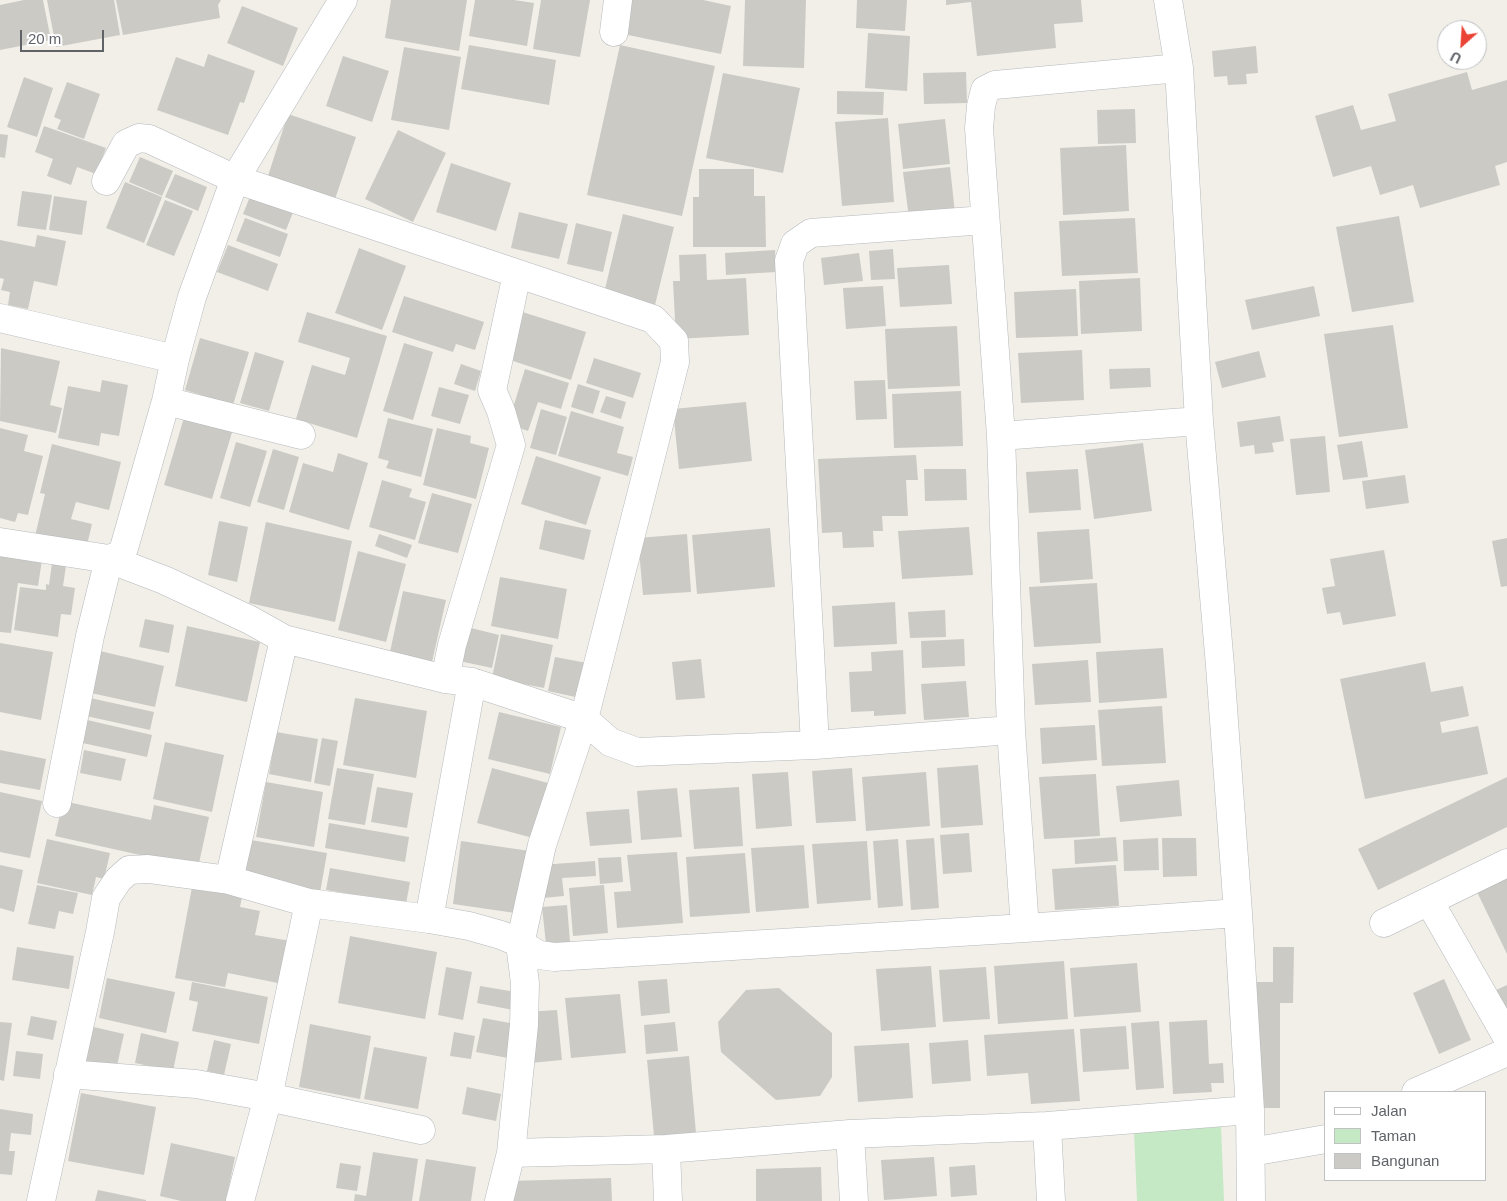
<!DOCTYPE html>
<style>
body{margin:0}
#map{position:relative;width:1507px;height:1201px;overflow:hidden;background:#f1efe8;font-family:Arial,sans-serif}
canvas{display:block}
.legend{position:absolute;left:1324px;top:1091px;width:162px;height:90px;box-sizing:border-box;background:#fff;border:1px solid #bfc1c3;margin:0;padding:6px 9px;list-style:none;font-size:15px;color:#5f6368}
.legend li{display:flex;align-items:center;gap:10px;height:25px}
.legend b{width:25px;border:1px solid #bfc1c3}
.north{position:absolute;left:1437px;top:20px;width:50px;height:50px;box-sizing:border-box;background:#fff;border:1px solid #bfc1c3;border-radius:50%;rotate:206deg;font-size:14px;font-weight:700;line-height:20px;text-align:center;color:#5f6368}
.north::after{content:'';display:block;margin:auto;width:18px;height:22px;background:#ea4335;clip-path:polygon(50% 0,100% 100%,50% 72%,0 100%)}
.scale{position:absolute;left:20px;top:30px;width:84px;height:22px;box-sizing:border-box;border:2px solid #5f6368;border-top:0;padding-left:6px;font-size:15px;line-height:18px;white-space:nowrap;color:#5f6368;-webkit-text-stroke:4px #fff;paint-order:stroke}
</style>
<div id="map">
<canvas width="1507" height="1201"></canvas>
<ul class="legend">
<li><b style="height:6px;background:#fff"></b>Jalan</li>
<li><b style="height:14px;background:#c5e8c5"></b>Taman</li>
<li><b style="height:14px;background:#cccac5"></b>Bangunan</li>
</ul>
<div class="north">U</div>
<div class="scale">20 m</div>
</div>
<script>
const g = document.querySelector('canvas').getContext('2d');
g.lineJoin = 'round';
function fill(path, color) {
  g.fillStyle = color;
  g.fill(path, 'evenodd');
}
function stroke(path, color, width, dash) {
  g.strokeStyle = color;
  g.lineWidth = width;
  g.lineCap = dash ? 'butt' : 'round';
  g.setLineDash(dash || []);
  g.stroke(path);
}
fill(new Path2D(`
 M1221 1127 1224 1201H1137L1134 1131Z`), '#c5e8c5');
fill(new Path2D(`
 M24 0H43L51 40 0 50V5Z
 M47 0H114L120 35 56 47Z
 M116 0H221L218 5 220 18 123 35Z
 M391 0H467L459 51 385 38Z
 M475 0H514L534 3 527 46 469 36Z
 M541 0H590L580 57 533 49Z
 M630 0H703L731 6 721 54 623 34Z
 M745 0H806L804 68 743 66Z
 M857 0H907L905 31 856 28Z
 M946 0H1081L1083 22 1054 24 1056 48 977 56 971 2 946 5Z
 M242 6 298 28 283 66 227 43Z
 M868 33 910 36 907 91 865 88Z
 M469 45 556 60 549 105 461 89Z
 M620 45 715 66 682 216 587 195Z
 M1256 46 1258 73 1246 74 1247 84 1228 85 1227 76 1214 77 1212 51Z
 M404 47 461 57 449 130 391 120Z
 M208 54 255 71 244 103 240 102 228 135 157 110 176 57 204 67Z
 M343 56 389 71 372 122 326 106Z
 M966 72 967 103 924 104 923 73Z
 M1467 72 1472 90 1507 80V162L1495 166 1500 185 1420 208 1413 185 1380 195 1371 166 1333 177 1315 116 1353 105 1361 130 1396 121 1388 94Z
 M723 73 800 88 783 173 706 158Z
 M24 77 53 88 37 137 7 127Z
 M67 82 100 94 84 139 57 129 61 120 54 117Z
 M837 91 884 92 883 115 837 114Z
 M1135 109 1136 143 1098 144 1097 110Z
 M288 114 356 137 334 202 267 179Z
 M888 118 894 202 842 206 835 122Z
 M945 119 950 164 903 169 898 124Z
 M44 126 106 148 96 174 77 167 71 185 47 176 53 159 35 152Z
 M398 130 446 153 413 222 365 199Z
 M0 134 8 135 5 158 0 157Z
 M1126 145 1129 211 1063 215 1060 148Z
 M140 157 173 171 162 196 129 182Z
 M451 163 511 183 496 231 436 212Z
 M950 167 955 213 909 218 903 172Z
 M699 169H754V196H765L766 247H693V197H699Z
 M175 174 207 187 198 211 165 197Z
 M125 182 162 197 144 243 106 228Z
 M22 191 52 195 46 230 17 226Z
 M251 194 294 210 286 230 243 214Z
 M54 196 87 201 82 235 49 230Z
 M165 200 193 211 174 256 146 245Z
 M519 212 568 224 559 259 511 248Z
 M623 214 674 227 655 305 604 293Z
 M1399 216 1414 302 1352 312 1336 227Z
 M245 218 288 234 280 257 236 241Z
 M1135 218 1138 273 1062 276 1059 221Z
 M576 223 612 232 603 272 567 264Z
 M37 235 66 241 57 286 34 281 28 309 8 305 10 292 1 290 4 279 0 278V240L35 247Z
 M228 245 278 264 268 291 217 272Z
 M359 248 406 266 382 330 335 313Z
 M893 249 895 279 871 280 869 251Z
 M775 250 776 272 726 275 725 253Z
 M859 253 863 281 824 285 821 258Z
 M706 254 707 280 746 278 749 335 676 339 673 281H680L679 255Z
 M949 265 952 304 900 307 897 268Z
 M1140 278 1142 331 1081 334 1079 281Z
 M883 286 886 326 846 329 843 288Z
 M1314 286 1320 316 1252 330 1245 300Z
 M1076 289 1078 336 1016 338 1014 292Z
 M404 296 484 322 475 350 456 344 453 352 392 332Z
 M516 310 586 332 571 380 501 357Z
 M307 312 387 336 357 438 296 419 312 365 345 375 350 358 298 342Z
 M1393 325 1408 428 1339 437 1324 334Z
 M957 326 960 386 888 389 885 329Z
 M200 338 249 352 233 405 185 390Z
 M404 343 433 352 413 420 383 411Z
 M1 348 60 361 50 405 62 408 56 433 0 421Z
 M1082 350 1084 400 1021 403 1018 353Z
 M1259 351 1266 377 1222 388 1215 362Z
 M255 352 284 361 269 411 240 403Z
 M594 358 641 373 633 398 586 383Z
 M461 364 481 371 475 391 454 384Z
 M1150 368 1151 387 1110 389 1109 369Z
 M525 369 569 383 561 409 538 402 528 431 508 424Z
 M102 380 128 385 119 436 101 433 99 446 58 438 68 386 100 392Z
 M885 380 887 419 856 420 854 381Z
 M578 384 600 391 593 414 571 407Z
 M439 387 469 395 460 424 431 416Z
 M961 391 963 446 894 448 892 394Z
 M606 396 626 402 621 419 600 412Z
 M746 402 752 461 679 469 673 409Z
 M541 409 567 417 556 455 530 448Z
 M571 411 624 427 617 453 633 457 628 476 558 456Z
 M185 414 233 429 212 499 164 485Z
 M1280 416 1284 441 1272 443 1274 452 1255 454 1254 445 1240 447 1237 422Z
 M388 418 433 429 421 477 386 468 389 461 378 458Z
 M0 428 28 435 24 451 43 456 28 515 18 513 15 522 0 518Z
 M437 428 471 436 470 443 489 448 476 499 423 485Z
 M1325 436 1330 492 1296 495 1290 439Z
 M1362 441 1368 477 1343 480 1337 445Z
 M236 442 267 451 250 507 220 498Z
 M1143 443 1152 511 1094 519 1085 450Z
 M52 444 121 462 109 510 76 502 71 519 92 524 87 545 35 536 45 494 40 493Z
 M273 449 299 457 284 510 257 502Z
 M338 453 368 463 349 530 289 512 303 463 333 472Z
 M916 455 918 480H906L908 516H882L883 531H873L874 547 843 548 842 532 822 533 818 459Z
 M536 456 601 477 586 525 521 504Z
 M924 469H966L967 500 925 501Z
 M1078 469 1081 510 1029 513 1026 472Z
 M1405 475 1409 503 1366 509 1362 481Z
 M382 480 412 489 409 497 426 502 415 540 369 527Z
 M432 493 472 504 458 553 418 543Z
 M545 520 591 530 584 560 539 549Z
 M219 521 248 527 237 582 208 575Z
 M266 522 352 541 335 622 249 603Z
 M969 527 973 575 902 579 898 531Z
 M770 528 775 587 697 594 692 535Z
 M1089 529 1093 579 1040 583 1037 532Z
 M379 534 412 545 407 558 375 546Z
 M687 534 691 592 643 595 638 538Z
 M1507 538V586L1501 587 1492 541Z
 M1384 550 1396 616 1343 625 1340 612 1327 614 1322 588 1335 586 1330 559Z
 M358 551 406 564 386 642 338 630Z
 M0 553 42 560 38 586 18 583 11 633 0 632Z
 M52 563 66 566 63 586 75 588 71 615 61 614 58 637 14 630 20 587 46 590V584L49 585Z
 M500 577 567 589 558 639 491 626Z
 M1097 583 1101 643 1034 647 1029 587Z
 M403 591 446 600 432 662 390 652Z
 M895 602 897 644 834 647 832 606Z
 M945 610 946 637 910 638 908 612Z
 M145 619 174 625 169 653 139 647Z
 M187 626 260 642 247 702 175 686Z
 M467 627 499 635 492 668 459 661Z
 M501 634 553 645 544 688 492 678Z
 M964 639 965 666 922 668 921 641Z
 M0 643 53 652 41 720 0 712Z
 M1163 648 1167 698 1099 703 1096 652Z
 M903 650 906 714 874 716V711L851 712 849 672 872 671 871 652Z
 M100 651 164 666 155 707 91 693Z
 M555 657 587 663 580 698 548 691Z
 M701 659 705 698 676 700 672 662Z
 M1088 660 1091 702 1035 705 1032 664Z
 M1425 662 1431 692 1463 686 1469 716 1440 722 1442 733 1478 726 1488 774 1365 799 1340 679Z
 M966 681 969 717 924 720 921 684Z
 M90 698 154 712 150 730 86 716Z
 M355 698 427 711 416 778 343 765Z
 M1162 706 1166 763 1102 766 1098 710Z
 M499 712 561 727 550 774 488 759Z
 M83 719 152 735 147 757 78 742Z
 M1095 725 1097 760 1042 764 1040 728Z
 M276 732 318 739 311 782 269 774Z
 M322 738 338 741 330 786 314 783Z
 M165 742 224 755 212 812 153 799Z
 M0 750 46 759 40 790 0 783Z
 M84 750 126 759 121 781 80 773Z
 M978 765 983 825 941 828 937 768Z
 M337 768 374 774 365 825 328 819Z
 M492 768 548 783 533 838 477 823Z
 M852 768 856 821 816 823 812 771Z
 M788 772 792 826 756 829 752 774Z
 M926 772 930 826 866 831 862 777Z
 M1096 774 1100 836 1044 839 1039 777Z
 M1507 777V827L1378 890 1358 849Z
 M1179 780 1182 816 1120 822 1116 786Z
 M266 782 323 792 314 847 256 837Z
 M377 787 413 793 407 828 371 822Z
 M739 787 743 846 694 849 689 790Z
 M677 788 682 837 641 840 637 791Z
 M0 792 42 801 30 858 0 852Z
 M63 801 151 820 154 805 209 817 198 868 55 836Z
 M629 809 632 843 590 846 586 812Z
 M329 823 409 837 405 862 325 848Z
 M969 833 972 872 943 874 940 835Z
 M1116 837 1118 861 1075 864 1074 840Z
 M934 838 939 908 911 910 906 840Z
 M1158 838 1159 870 1124 871 1123 840Z
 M1162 838H1196L1197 876 1163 877Z
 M47 839 110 853 104 879 96 877 92 895 37 883Z
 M898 839 903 906 878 908 873 841Z
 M251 840 327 853 320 893 244 880Z
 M461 841 530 851 522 914 453 904Z
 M867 841 871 900 817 904 812 844Z
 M804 845 809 908 756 912 751 848Z
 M677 852 683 923 617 928 614 892 631 891 627 855Z
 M745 853 750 913 690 917 686 857Z
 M621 857 623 882 600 884 598 858Z
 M595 861 596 876 562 878 564 896 543 898 540 865Z
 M0 865 23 870 14 912 0 908Z
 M1116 865 1119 906 1055 910 1052 869Z
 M330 868 410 882 406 904 326 890Z
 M1507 877V954L1477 892Z
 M193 882 243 892 240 907 260 911 255 935 291 941 283 984 228 973 225 987 175 978Z
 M37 885 78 893 73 914 59 911 55 929 28 924Z
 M604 885 608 933 573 936 569 888Z
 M567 905 570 942 546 944 542 907Z
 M350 936 437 952 425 1019 338 1003Z
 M17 947 74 956 69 989 12 980Z
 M1273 947H1294L1293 1003H1280V1108H1256L1257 982H1273Z
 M1064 961 1068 1019 998 1024 994 966Z
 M1137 963 1141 1012 1074 1017 1070 968Z
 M931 966 936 1027 881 1031 876 969Z
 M446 967 472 972 463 1020 438 1015Z
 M986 967 990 1019 943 1022 939 970Z
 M107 978 175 992 166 1033 99 1018Z
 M667 979 670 1013 641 1016 638 981Z
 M1444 979 1471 1040 1439 1054 1413 993Z
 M192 982 268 997 259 1044 192 1031 198 1002 189 1000Z
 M1507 985V1019L1494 991Z
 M480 986 516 992 513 1010 477 1003Z
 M779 988 832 1033V1077L820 1096 776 1100 721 1052 718 1022 746 990Z
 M620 994 626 1053 571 1058 565 998Z
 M557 1010 562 1060 530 1063 526 1012Z
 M31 1016 57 1021 53 1040 27 1035Z
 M483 1018 515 1024 508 1058 476 1052Z
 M1207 1020 1209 1064 1223 1063 1224 1083H1211L1212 1092 1173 1094 1169 1022Z
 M1159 1021 1164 1088 1136 1090 1131 1023Z
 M0 1022 12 1023 4 1081 0 1080Z
 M675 1022 678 1051 646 1054 644 1025Z
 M310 1024 371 1036 360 1099 299 1087Z
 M85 1025 124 1034 116 1070 77 1062Z
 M1126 1026 1129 1069 1083 1072 1080 1029Z
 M1074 1029 1080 1101 1031 1104 1028 1073 987 1076 984 1035Z
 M454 1032 475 1036 471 1059 450 1056Z
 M141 1033 179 1042 173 1071 135 1063Z
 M214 1040 231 1044 224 1075 207 1071Z
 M968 1040 971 1081 932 1084 929 1043Z
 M909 1043 913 1098 858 1102 854 1046Z
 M374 1047 427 1057 418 1109 364 1099Z
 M16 1051 43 1054 40 1079 13 1076Z
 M689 1056 696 1133 654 1136 647 1060Z
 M467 1087 501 1094 496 1121 462 1114Z
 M81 1093 156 1107 144 1175 68 1161Z
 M0 1109 33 1114 31 1135 11 1133 9 1151H15L12 1175 0 1174Z
 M171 1143 235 1157 226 1201H181L160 1196Z
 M373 1152 418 1159 412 1201H354L355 1194 366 1196Z
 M934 1157 937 1196 884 1200 881 1160Z
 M426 1159 476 1167 471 1201H419Z
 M340 1163 361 1166 357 1191 336 1188Z
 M975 1165 977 1195 951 1197 949 1167Z
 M821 1167 822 1201H756V1169Z
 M611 1178 612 1201H511V1181Z
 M98 1190 146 1200V1201H95Z`), '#cccac5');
const minor = new Path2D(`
 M1168 0 1179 68 1199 421 1220 666 1238 913
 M614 32 618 0
 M1179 68 995 85 985 90 981 106 979 128 1001 436 1011 730 1025 928 1238 913 1250 1110 1251 1201
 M106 181 126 144 139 138 149 139 235 179 653 319 674 341 675 362 584 719 542 845 520 944 525 983 524 1025 511 1153
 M0 318 175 359
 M166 401 301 435
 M1001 436 1199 421
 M0 542 109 559 164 580 250 620 284 639 445 679 472 682 584 719 610 742 637 752 815 745 1011 730
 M445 679 452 645 511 445 501 411 492 390 517 274
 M815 745 789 261 795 244 811 233 985 220
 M57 803 90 636 109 559 120 555 124 548 166 401 175 359 192 297 235 179 343 0
 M229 880 309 903 429 919 469 926 501 935 513 940 539 955 554 957 1025 928
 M1429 901 1507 1037
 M309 903 268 1097 421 1130
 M429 919 472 682
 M1384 923 1507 863
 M68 1074 196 1084 268 1097 240 1201
 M1416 1092 1507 1052
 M1047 1126 1051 1201
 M850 1134 854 1201
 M666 1149 668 1201
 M1251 1152 1326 1139
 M41 1201 100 932 106 898 118 880 129 870 148 869 229 880 284 639
 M499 1201 511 1153 666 1149 850 1134 1047 1126 1250 1110`);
stroke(minor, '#b5b8bc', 29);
stroke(minor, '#fff', 28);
</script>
